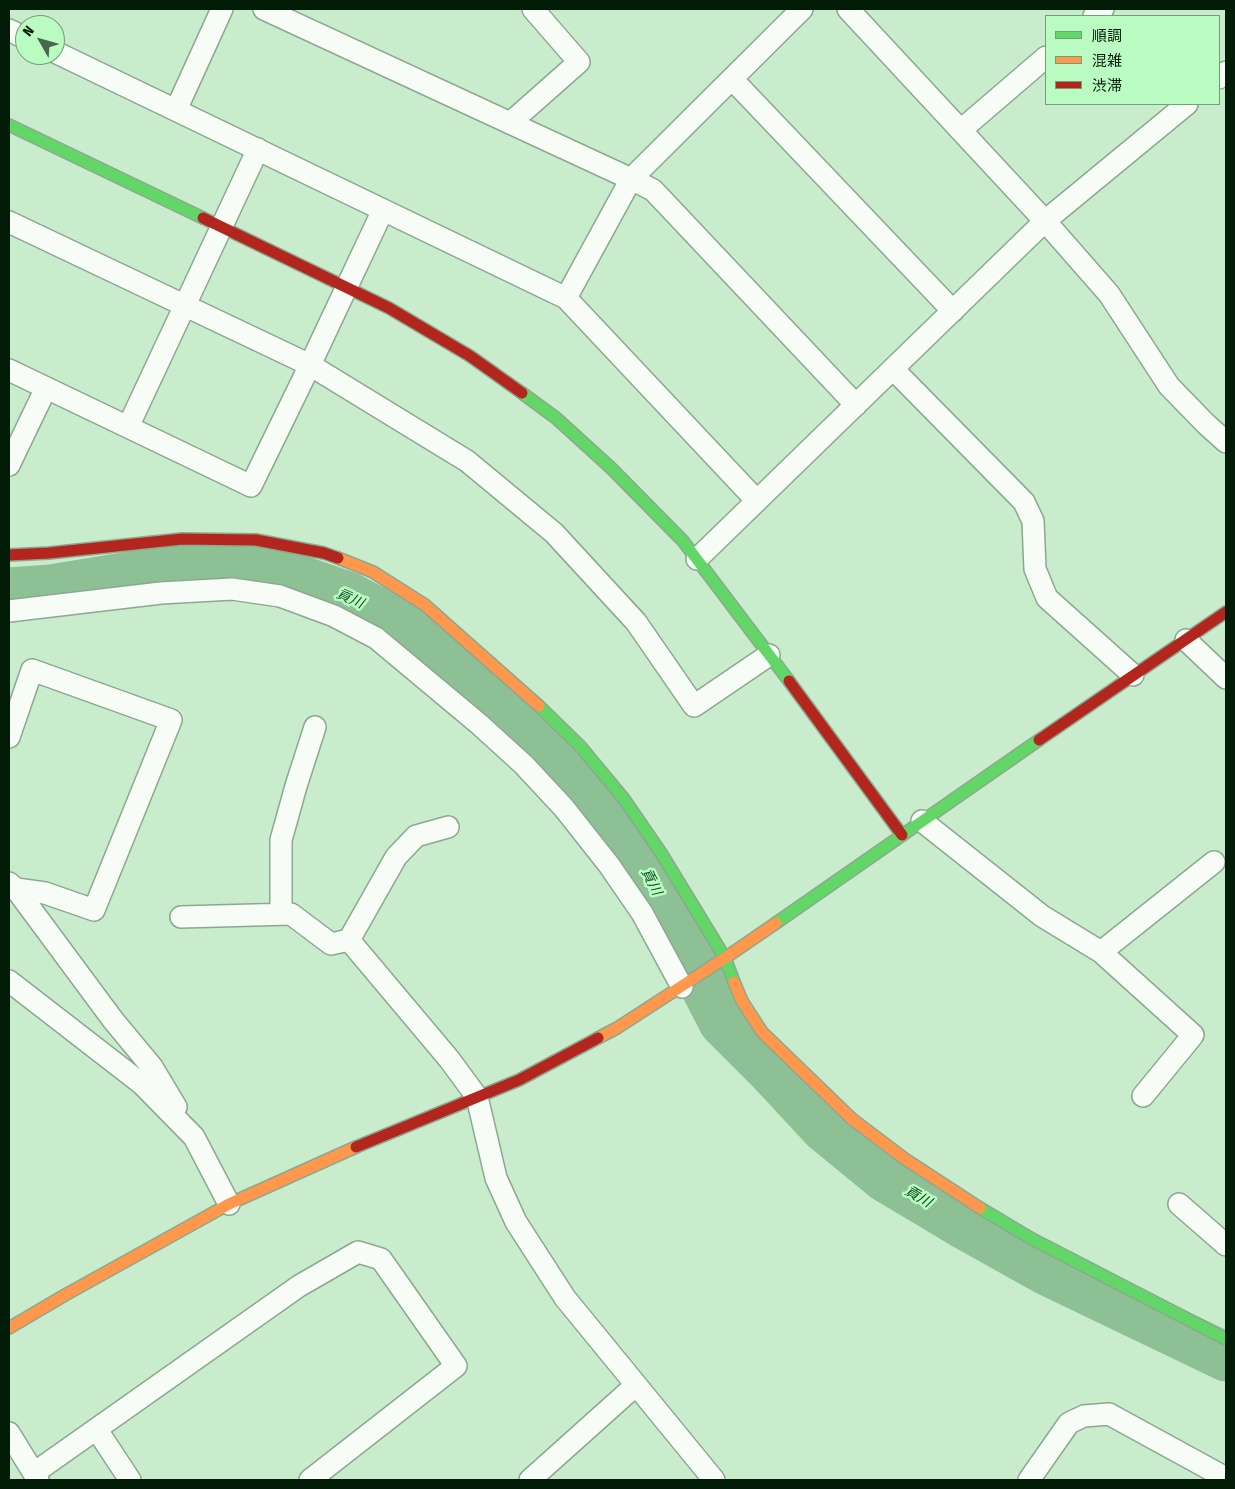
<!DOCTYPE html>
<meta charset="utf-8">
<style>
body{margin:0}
#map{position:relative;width:1235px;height:1489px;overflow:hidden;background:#c8eccc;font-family:"Fira Sans Condensed","Noto Sans JP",sans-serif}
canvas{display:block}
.frame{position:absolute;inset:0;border:10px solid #031c08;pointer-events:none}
.legend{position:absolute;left:1045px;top:15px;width:175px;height:90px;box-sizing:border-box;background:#b9fbc1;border:1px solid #70a277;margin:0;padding:6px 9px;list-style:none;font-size:15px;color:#031c08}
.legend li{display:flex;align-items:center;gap:10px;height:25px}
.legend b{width:25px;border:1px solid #70a277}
.north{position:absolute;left:15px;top:15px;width:50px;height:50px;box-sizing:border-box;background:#b9fbc1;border:1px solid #70a277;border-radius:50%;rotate:308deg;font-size:14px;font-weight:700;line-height:20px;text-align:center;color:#031c08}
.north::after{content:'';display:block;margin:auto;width:18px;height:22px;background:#48654d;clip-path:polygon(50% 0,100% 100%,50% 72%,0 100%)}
</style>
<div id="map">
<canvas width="1235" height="1489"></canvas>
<div class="frame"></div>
<ul class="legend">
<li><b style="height:6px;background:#63d668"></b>順調</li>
<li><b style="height:6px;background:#ff974d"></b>混雑</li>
<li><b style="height:6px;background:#b3261e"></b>渋滞</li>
</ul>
<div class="north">N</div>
</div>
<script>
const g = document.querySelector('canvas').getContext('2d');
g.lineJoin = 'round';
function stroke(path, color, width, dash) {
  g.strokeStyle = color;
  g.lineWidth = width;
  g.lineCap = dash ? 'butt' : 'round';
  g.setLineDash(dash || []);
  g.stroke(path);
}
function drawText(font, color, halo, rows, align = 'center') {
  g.font = font + ' "Fira Sans Condensed","Noto Sans JP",sans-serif';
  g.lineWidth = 5;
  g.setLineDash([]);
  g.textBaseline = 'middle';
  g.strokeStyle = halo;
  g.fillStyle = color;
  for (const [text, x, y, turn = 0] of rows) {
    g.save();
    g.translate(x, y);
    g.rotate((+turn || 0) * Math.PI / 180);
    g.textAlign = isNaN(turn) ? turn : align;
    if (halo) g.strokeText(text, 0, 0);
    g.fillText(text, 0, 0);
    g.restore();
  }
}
stroke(new Path2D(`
 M9 592 51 589 179 568 240 569 292 577 350 597 410 629 497 701 562 761 628 837 723 1022 772 1071 825 1128 886 1178 963 1224 1049 1272 1226 1357`), '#8ec095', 49);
const street = new Path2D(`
 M264 9 631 179 653 190 856 405
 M848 9 1045 221 1109 294 1169 386 1206 424 1226 442
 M1094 16 1103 9
 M9 30 25 38
 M55 52 566 298 757 501
 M1219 78 1226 72
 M732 79 953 311
 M176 110 222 9
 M510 123 579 62 533 9
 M961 130 1046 57
 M9 222 310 365 467 461 554 533 636 622 694 706 769 655
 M566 298 631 179 802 9
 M893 369 1024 502 1033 521 1035 569 1047 598 1133 675
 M9 370 251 486 310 365 383 210
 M128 427 258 149
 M9 465 46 388
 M697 559 1045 221 1187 104
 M9 611 161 593 232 589 280 596 334 616 376 638 479 724 524 765 564 808 609 865 642 913 682 987
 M1186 640 1226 678
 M9 737 32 670 171 720 94 910 45 893 16 889
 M922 821 1042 916 1101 952 1193 1035 1143 1096
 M9 883 16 889 113 1020 152 1067 176 1107
 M281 914V840L296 786 315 727
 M181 917 291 914 331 944 349 940 449 1059 477 1097 496 1178 516 1222 565 1298 714 1480
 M349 940 396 857 416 836 448 827
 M1101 952 1214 862
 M9 981 142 1084 194 1137 229 1204
 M1179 1204 1226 1245
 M97 1430 130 1480
 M9 1433 38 1480
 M34 1473 299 1286 358 1252 381 1259 456 1366 310 1480
 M530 1480 636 1385
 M1029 1480 1069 1423 1084 1416 1109 1414 1226 1478`);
const fast = new Path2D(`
 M9 125 203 218
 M522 393 556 418 611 468 683 541 789 681
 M539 706 580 746 624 799 661 853 725 958 734 982
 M776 923 1039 740
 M980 1208 1032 1239 1226 1339`);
const slow = new Path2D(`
 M338 558 373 572 425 605 539 706
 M734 982 742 1001 762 1032 852 1119 905 1159 980 1208
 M598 1038 617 1028 725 958 776 923
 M9 1328 65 1295 229 1204 356 1147`);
const jam = new Path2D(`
 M203 218 389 308 470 356 522 393
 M9 555 49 553 182 539 256 540 324 553 338 558
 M789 681 902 835
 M1039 740 1226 612
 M356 1147 519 1080 598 1038`);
stroke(street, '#8ca890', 24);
stroke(fast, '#8ca890', 14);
stroke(slow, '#8ca890', 14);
stroke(jam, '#8ca890', 14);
stroke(street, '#f7fcf7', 21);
stroke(fast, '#63d668', 11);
stroke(slow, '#ff974d', 11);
stroke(jam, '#b3261e', 11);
drawText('italic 14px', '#084a1c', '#b9fbc1', [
 ["貢川",350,599,24],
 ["貢川",651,882,63],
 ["貢川",918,1197,31]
]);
</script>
